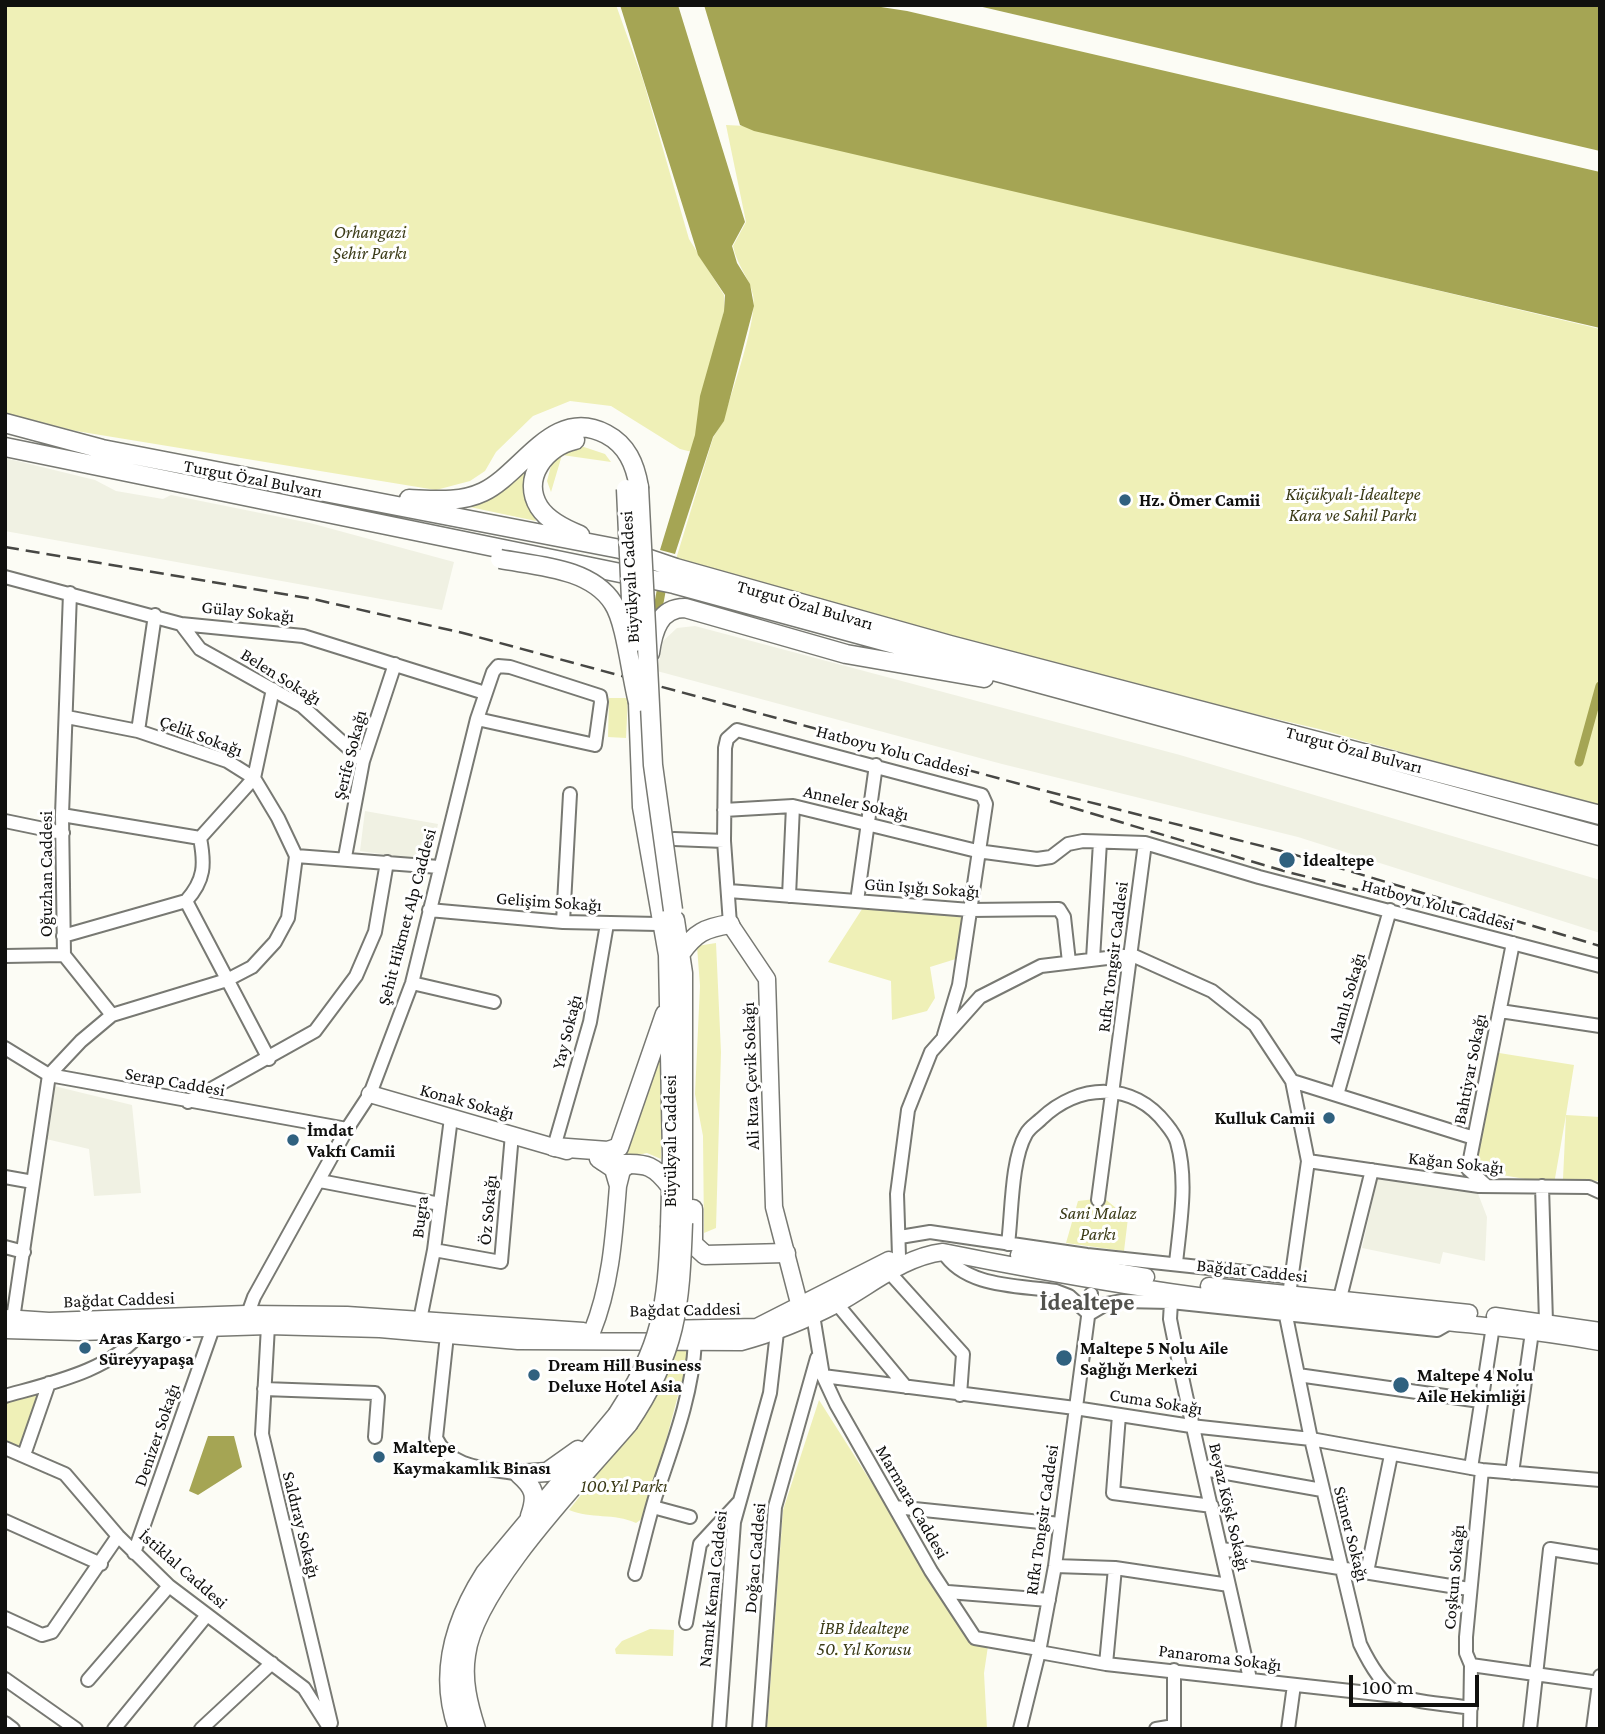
<!DOCTYPE html>
<meta charset="utf-8">
<style>
body{margin:0}
#map{position:relative;width:1605px;height:1734px;overflow:hidden;background:#fcfcf5;font-family:"Crimson Pro",serif}
canvas{display:block}
.frame{position:absolute;inset:0;border:7px solid #10100e;pointer-events:none}
.scale{position:absolute;left:1349px;top:1675px;width:130px;height:32px;box-sizing:border-box;border:4px solid #10100e;border-top:0;padding-left:9px;font-size:21px;line-height:24px;white-space:nowrap;color:#10100e;-webkit-text-stroke:5px #fff;paint-order:stroke}
</style>
<div id="map">
<canvas width="1605" height="1734"></canvas>
<div class="frame"></div>
<div class="scale">100 m</div>
</div>
<script>
const g = document.querySelector('canvas').getContext('2d');
g.lineJoin = 'round';
function fill(path, color) {
  g.fillStyle = color;
  g.fill(path, 'evenodd');
}
function stroke(path, color, width, dash) {
  g.strokeStyle = color;
  g.lineWidth = width;
  g.lineCap = dash ? 'butt' : 'round';
  g.setLineDash(dash || []);
  g.stroke(path);
}
function drawText(font, color, halo, rows, align = 'center') {
  g.font = font + ' "Crimson Pro",serif';
  g.lineWidth = 6;
  g.setLineDash([]);
  g.textBaseline = 'middle';
  g.strokeStyle = halo;
  g.fillStyle = color;
  for (const [text, x, y, turn = 0] of rows) {
    g.save();
    g.translate(x, y);
    g.rotate((+turn || 0) * Math.PI / 180);
    g.textAlign = isNaN(turn) ? turn : align;
    if (halo) g.strokeText(text, 0, 0);
    g.fillText(text, 0, 0);
    g.restore();
  }
}
fill(new Path2D(`
 M5 458 95 480 116 491 163 499 171 495 310 523 454 562 442 610 5 531Z
 M695 626 1180 755 1600 880V933L1298 837 1002 764 657 671 663 641 677 628Z
 M365 811 438 824 430 861 360 851Z
 M54 1086 132 1105 141 1193 94 1196 89 1149 46 1139Z
 M1378 1176 1477 1191 1487 1217 1485 1261 1443 1252 1440 1264 1362 1248Z`), '#f0f1e3');
fill(new Path2D(`
 M5 5H616L643 80 689 239 724 295V311L692 452 680 449 611 406 570 401 533 416 496 452 485 471 470 481 436 490 76 431 5 413Z
 M726 125 746 126 1600 329V807L1319 729 999 654 676 559 713 438 723 421C731 395 758 319 753 295 749 277 737 266 733 246L746 222Z
 M584 447 605 454 611 462 562 455 551 492 547 481 552 462 572 448Z
 M537 459 529 505 536 521 465 506Z
 M609 698H628L626 738 608 737Z
 M864 906 965 914 959 958 930 967 935 998 927 1011 892 1020 891 981 828 962Z
 M716 943 721 1052 716 1228 704 1233 703 1136 695 1094 700 986 697 946Z
 M667 1022 661 1159 647 1153 623 1158Z
 M1493 1052 1574 1065 1566 1115 1600 1117 1598 1181 1563 1179 1566 1115 1554 1184 1473 1170Z
 M1104 1198 1128 1218 1124 1251 1066 1243 1078 1201Z
 M674 1347 690 1350 646 1516 636 1523C614 1513 591 1519 569 1510L628 1435Z
 M33 1392 41 1394 21 1449 5 1442V1403Z
 M819 1400 974 1644 988 1646 984 1673 987 1729H767L783 1510Z
 M650 1629 674 1630 673 1656 616 1654 615 1649 622 1641Z`), '#eff0b7');
fill(new Path2D(`
 M620 5H678L745 222 732 246 737 263 750 284 754 306 724 421 713 437 675 554 660 550 695 435 700 396 724 311 725 295 698 255Z
 M704 5H1600V328L754 131 740 125Z
 M208 1436H234L242 1467 198 1495 189 1491Z`), '#a5a554');
fill(new Path2D(`
 M868 5H974L1600 151V172L907 11Z`), '#fcfcf5');
stroke(new Path2D(`
 M656 619 663 581
 M1579 762 1600 686`), '#a5a554', 9);
const minor = new Path2D(`
 M5 577 181 624 303 636 485 693
 M70 593 62 815 64 955 112 1015
 M181 624 200 649 302 706 363 761
 M138 731 155 615
 M724 810 793 806 977 851 1037 859 1051 857 1068 844 1083 841 1145 843 1259 877 1600 966
 M62 815 200 838
 M5 821 63 833
 M674 839 724 841
 M296 856 439 867
 M345 857 363 761 395 664
 M729 891 970 910 1059 909 1064 917 1069 962
 M789 896 793 806
 M186 901 269 1059
 M857 901 876 765
 M429 910 563 922 658 924 665 930
 M563 922 570 794
 M730 924 724 841 725 748 727 739 737 730 982 795 986 804 959 985 944 1035
 M63 936 186 901C205 880 205 864 200 838L254 778 273 689
 M5 956 64 955
 M1093 959 1100 842
 M412 983 494 1002
 M1500 1011 1600 1026
 M5 1048 49 1075 347 1129
 M1292 1081 1474 1138
 M1337 1095 1390 910
 M188 1102 315 1031 356 976 375 932 387 862
 M554 1147 590 1022 607 924
 M1308 1161 1479 1186 1589 1187 1600 1192
 M5 1177 33 1182
 M320 1181 440 1204
 M1487 1186 1468 1169 1513 943
 M1542 1186 1546 1322
 M1098 1200 1145 843
 M900 1237 930 1232 1087 1255 1293 1277
 M1008 1244C1012 1213 1011 1160 1026 1134 1029 1128 1037 1123 1041 1119 1079 1083 1133 1081 1166 1124 1170 1129 1175 1135 1177 1142 1188 1181 1180 1223 1176 1263
 M5 1247 24 1252
 M434 1250 501 1262 512 1134
 M943 1252C966 1288 1018 1285 1056 1291L1069 1296 1089 1314
 M899 1256 897 1194 908 1110 931 1052 980 997 1041 966 1132 955 1212 991 1255 1025 1292 1081 1308 1161 1286 1316 1311 1439 1360 1644C1391 1708 1407 1698 1471 1708
 M889 1272 963 1354 960 1395
 M1340 1298 1372 1170
 M1171 1302 1170 1319C1194 1440 1224 1559 1250 1679
 M837 1304 906 1387
 M1089 1314 1106 1304 1122 1301 1171 1302 1437 1330 1451 1322
 M813 1315 823 1376 836 1404 931 1571 975 1638 1039 1649
 M13 1319 49 1075 81 1041 112 1015 227 980 252 967 275 942 288 918 296 856 278 818 254 778 227 761 138 731 67 717
 M420 1320 434 1250 451 1118
 M245 1322 254 1297 347 1129 370 1094 412 983 477 719 493 672 498 666 510 667 600 696 601 702 595 745 477 719
 M268 1326 262 1434 331 1723
 M447 1335 436 1438C451 1470 488 1468 519 1474
 M1298 1375 1480 1401
 M823 1376 1075 1408 1191 1426 1311 1439 1482 1470 1600 1480
 M264 1389 375 1393 378 1397 375 1437
 M5 1396C51 1383 113 1370 142 1331
 M1119 1415 1113 1493 1212 1506
 M5 1448 65 1474 118 1536 169 1586 304 1688 330 1729
 M24 1455 49 1383
 M1471 1468 1493 1326
 M1204 1469 1322 1490
 M1512 1473 1532 1332
 M653 1507 690 1517
 M895 1507 1060 1524
 M5 1521 101 1564
 M1222 1549 1469 1589
 M134 1553 213 1328
 M1055 1566 1115 1568 1229 1585
 M1367 1572 1391 1455
 M635 1574C642 1548 648 1521 656 1495 673 1444 692 1396 695 1342
 M948 1592 1049 1600
 M5 1618 42 1635 52 1632 118 1536
 M686 1623 700 1544 738 1503
 M1039 1652 1106 1664 1396 1696
 M1106 1664 1115 1568
 M1471 1665 1599 1683
 M1174 1670V1729
 M5 1679 76 1729
 M88 1680 169 1586
 M5 1723 13 1729
 M114 1729 207 1615
 M201 1729 272 1663
 M719 1729 734 1522 770 1393 777 1332
 M759 1729 775 1507 817 1358
 M1020 1729 1039 1652 1055 1566 1091 1294
 M1156 1729 1174 1726
 M1288 1729 1294 1685
 M1470 1729 1471 1665 1466 1653V1637L1482 1470
 M1530 1729 1550 1549 1600 1557
 M1593 1729 1600 1676`);
const major = new Path2D(`
 M730 924 767 979 774 1207 800 1307
 M370 1094 567 1151
 M598 1159 613 1169 618 1186 622 1170 629 1165
 M1019 1255 1146 1277
 M1209 1286 1469 1313
 M1495 1316 1600 1331
 M5 1318 49 1321 246 1314 347 1315 583 1331
 M662 1329 757 1327 889 1260
 M5 1330 79 1332 268 1326 380 1329 518 1341 741 1342C775 1333 806 1320 837 1304 872 1285 903 1257 943 1252 1057 1275 1173 1295 1289 1307 1393 1318 1497 1324 1600 1342
 M592 1332C611 1285 614 1236 618 1186`);
const highway = new Path2D(`
 M5 423 102 449 620 549 676 568 950 645 1600 815
 M575 440C546 446 521 478 539 507 548 521 565 529 580 535
 M5 447 674 584 1600 836
 M409 499C434 500 460 503 483 492 523 473 553 406 606 434 627 445 635 464 639 487
 M650 653C653 631 659 608 685 608L846 654 984 678
 M638 702 642 807 668 955 672 1155 670 1226
 M675 920 683 973V1223
 M681 953C695 933 705 928 730 924
 M554 1147 608 1151 619 1147 665 1014
 M603 1161C637 1169 646 1154 670 1186
 M693 1209V1244L705 1255 786 1253
 M519 1474 547 1472 578 1450
 M519 1474C535 1488 537 1496 530 1516
 M458 1729C438 1674 455 1620 485 1573L617 1415
 M476 1729C468 1704 462 1680 466 1655 474 1588 582 1478 628 1424`);
stroke(minor, '#787973', 16);
stroke(major, '#787973', 19);
stroke(highway, '#787973', 21);
stroke(minor, '#fff', 12);
stroke(major, '#fff', 16);
stroke(highway, '#fff', 18);
stroke(new Path2D(`
 M5 547 313 599 463 633 1038 789 1289 853 1600 946
 M1050 801 1284 871 1515 930`), '#474744', 2.5, [14, 7]);
const highwayBridge = new Path2D(`
 M639 487 653 765 673 910
 M626 489 633 643
 M500 559C537 566 591 568 613 603 626 622 631 677 638 702
 M617 1415C662 1345 667 1307 670 1226
 M628 1424C677 1352 680 1307 683 1223`);
stroke(highwayBridge, '#787973', 21, []);
stroke(highwayBridge, '#fff', 18);
for (const [x, y, r, color] of [
 [1125,500,7,"#30617f"],
 [1287,860,9,"#30617f"],
 [1329,1118,7,"#30617f"],
 [293,1140,7,"#30617f"],
 [85,1348,7,"#30617f"],
 [1064,1358,9,"#30617f"],
 [534,1375,7,"#30617f"],
 [1401,1385,9,"#30617f"],
 [379,1457,7,"#30617f"]
]) {
  const dot = new Path2D();
  dot.arc(x, y, r, 0, 2 * Math.PI);
  g.fillStyle = color;
  g.fill(dot);
  stroke(dot, '#fff', 2.5);
}
drawText('italic 18px', '#3b3b17', '#fff', [
 ["Orhangazi",370,232],
 ["Şehir Parkı",370,253],
 ["Küçükyalı-İdealtepe",1353,494],
 ["Kara ve Sahil Parkı",1353,515],
 ["Sani Malaz",1098,1213],
 ["Parkı",1098,1234],
 ["100.Yıl Parkı",624,1486],
 ["İBB İdealtepe",864,1628],
 ["50. Yıl Korusu",864,1649]
]);
drawText('18px', '#10100e', '#fff', [
 ["Turgut Özal Bulvarı",253,479,11],
 ["Büyükyalı Caddesi",630,577,-93],
 ["Turgut Özal Bulvarı",805,605,16],
 ["Gülay Sokağı",248,612,6],
 ["Belen Sokağı",281,677,32],
 ["Çelik Sokağı",201,736,21],
 ["Turgut Özal Bulvarı",1354,750,15],
 ["Hatboyu Yolu Caddesi",893,751,15],
 ["Şerife Sokağı",350,755,-76],
 ["Anneler Sokağı",856,803,13],
 ["Oğuzhan Caddesi",46,874,-90],
 ["Gün Işığı Sokağı",922,888,4],
 ["Gelişim Sokağı",549,902,4],
 ["Hatboyu Yolu Caddesi",1438,905,15],
 ["Şehit Hikmet Alp Caddesi",407,917,-75],
 ["Rıfkı Tongsir Caddesi",1113,957,-83],
 ["Alanlı Sokağı",1347,998,-74],
 ["Yay Sokağı",567,1032,-76],
 ["Bahtiyar Sokağı",1470,1069,-79],
 ["Ali Rıza Çevik Sokağı",751,1076,-92],
 ["Serap Caddesi",175,1082,10],
 ["Konak Sokağı",467,1102,15],
 ["Büyükyalı Caddesi",670,1141,-90],
 ["Kağan Sokağı",1456,1163,6],
 ["Öz Sokağı",488,1210,-85],
 ["Bugra",420,1217,-83],
 ["Bağdat Caddesi",1252,1271,6],
 ["Bağdat Caddesi",119,1300,-2],
 ["Bağdat Caddesi",685,1310,-1],
 ["Cuma Sokağı",1156,1402,9],
 ["Denizer Sokağı",157,1435,-71],
 ["Marmara Caddesi",912,1502,60],
 ["Beyaz Köşk Sokağı",1229,1507,77],
 ["Rıfkı Tongsir Caddesi",1042,1520,-82],
 ["Saldıray Sokağı",301,1525,76],
 ["Sümer Sokağı",1351,1534,76],
 ["Doğacı Caddesi",755,1558,-85],
 ["İstiklal Caddesi",183,1569,41],
 ["Coşkun Sokağı",1454,1577,-85],
 ["Namık Kemal Caddesi",713,1589,-84],
 ["Panaroma Sokağı",1220,1658,7]
]);
drawText('bold 18px', '#10100e', '#fff', [
 ["Hz. Ömer Camii",1139,500],
 ["İdealtepe",1303,860],
 ["Kulluk Camii",1315,1118,"right"],
 ["İmdat",307,1130],
 ["Vakfı Camii",307,1151],
 ["Aras Kargo -",99,1338],
 ["Süreyyapaşa",99,1359],
 ["Maltepe 5 Nolu Aile",1080,1348],
 ["Sağlığı Merkezi",1080,1369],
 ["Dream Hill Business",548,1365],
 ["Deluxe Hotel Asia",548,1386],
 ["Maltepe 4 Nolu",1417,1375],
 ["Aile Hekimliği",1417,1396],
 ["Maltepe",393,1447],
 ["Kaymakamlık Binası",393,1468]
], 'left');
drawText('bold 24px', '#52524d', '#fff', [
 ["İdealtepe",1087,1303]
]);
</script>
